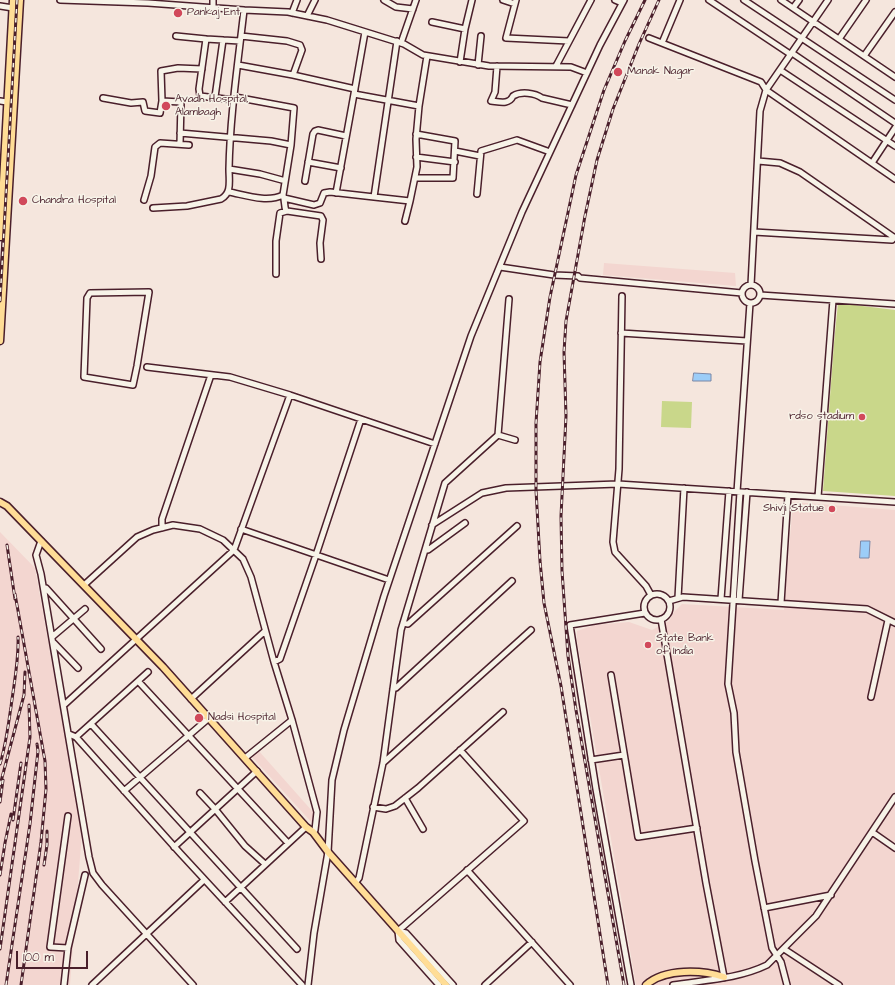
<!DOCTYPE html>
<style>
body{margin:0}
#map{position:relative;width:895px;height:985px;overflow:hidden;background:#f5e6dd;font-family:"Architects Daughter",sans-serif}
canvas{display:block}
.scale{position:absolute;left:16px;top:951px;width:72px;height:18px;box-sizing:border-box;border:2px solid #4a1f2b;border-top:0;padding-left:5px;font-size:12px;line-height:14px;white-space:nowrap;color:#4a1f2b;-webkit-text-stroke:3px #f7f3e8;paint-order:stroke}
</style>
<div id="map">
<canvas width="895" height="985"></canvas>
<div class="scale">100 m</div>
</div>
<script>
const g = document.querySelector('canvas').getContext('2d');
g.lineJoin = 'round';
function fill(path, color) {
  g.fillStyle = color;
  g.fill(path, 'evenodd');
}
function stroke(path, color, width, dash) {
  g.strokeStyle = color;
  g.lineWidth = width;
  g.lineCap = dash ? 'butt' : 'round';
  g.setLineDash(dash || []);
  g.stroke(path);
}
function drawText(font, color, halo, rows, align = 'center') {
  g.font = font + ' "Architects Daughter",sans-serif';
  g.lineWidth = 3;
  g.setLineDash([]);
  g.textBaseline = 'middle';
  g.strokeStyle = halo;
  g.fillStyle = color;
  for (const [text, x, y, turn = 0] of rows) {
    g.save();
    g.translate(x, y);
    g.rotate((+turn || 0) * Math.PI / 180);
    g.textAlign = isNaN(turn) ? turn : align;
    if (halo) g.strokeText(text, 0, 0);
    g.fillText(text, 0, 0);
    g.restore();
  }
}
fill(new Path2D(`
 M604 263 735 273 736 286 603 275Z
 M793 502 895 510V841L890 848 895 852V985H636L577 640V631L595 625 629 622 652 630 669 621 674 612 682 604 784 610Z
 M0 532 35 568 82 832 70 985H0Z
 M258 750 313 812 315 816 314 825 251 756Z`), '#f3d6d0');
fill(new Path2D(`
 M838 303 895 310V496L823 491 834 343Z
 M662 401 692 402 691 428 661 427Z`), '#c9d78a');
const water = new Path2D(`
 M694 373 711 374V381H693Z
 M861 541H870L869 558H860Z`);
fill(water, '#9ccdf8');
stroke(water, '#7b87a6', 1);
const minor = new Path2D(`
 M60 0 148 3 244 10 288 12 327 20 404 44 423 55 489 66 571 67 587 73
 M213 0V8
 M384 0 396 7 413 9
 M503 0 515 4
 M516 0 506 38 569 41
 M615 0 622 3
 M709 0 790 54
 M744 0 895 100
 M781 0 895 77
 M0 6 13 8
 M793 8 799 0
 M292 13 297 0
 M307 16 315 0
 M432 22 465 29 460 62
 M465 29 472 0
 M365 32 354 94 419 106 427 56
 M176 36 206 39
 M241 36 287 41 300 45 302 50 293 75
 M649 38 761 82 766 90 895 179
 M839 39 866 0
 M397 41 374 197 410 201 405 221
 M401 43 416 0
 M662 43 680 0
 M792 53 895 123
 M864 56 895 12
 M238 65 293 75 355 89
 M478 65 481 36
 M497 66 495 92 491 101C500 102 509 105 513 96 521 91 535 93 542 98L572 105
 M556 66 591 0
 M780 70 895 146
 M215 97 223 40
 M103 98 131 103 143 102 145 111 160 113 162 101 161 71 178 68 202 69
 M234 100 200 96 199 89 206 39 240 41
 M0 101 7 102
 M162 101 181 102 180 144
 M180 133 271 141 291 145
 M455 151 480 156
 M416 157 455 162
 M758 161 780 163 800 172 895 238
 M308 162 341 168
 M872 163 895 128
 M229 169 260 174 282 180
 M415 178H453L455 141 416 134
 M305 181 313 134 315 131 318 130 346 136
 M229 192C245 195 267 203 283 195L291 145 294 108 235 97
 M336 193 354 94
 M477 194 481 151 517 140 550 152
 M283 195C285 200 284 206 286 211
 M284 198 314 205 320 203 324 193 330 192 374 197
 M144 200 151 176 155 147 160 143 189 145
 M410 201 417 167 416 139 419 106
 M153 208 187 206 221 199C232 193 229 181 229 169 230 116 238 63 244 10
 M754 232 892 240 894 237
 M500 267 554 275 578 276 580 278 742 293
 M276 274V241L280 213 287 211 321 216 323 220 320 243 321 259
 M751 285 760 111 766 90 828 0
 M742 294a9 9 0 1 1 18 0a9 9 0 1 1-18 0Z
 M149 292 137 366 133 385 84 377 87 298 90 293Z
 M760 295 895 304
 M622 296 619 469 613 542 615 552 646 586 651 595
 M621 333 747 341
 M147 367 230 377 290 395 435 444
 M498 435 515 440
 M737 492 750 303
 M740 492 728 684 734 713 736 752 755 861 772 948 781 962 787 985
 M818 497 833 300
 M432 525 482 493 506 488 618 484 895 502
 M162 528V519L211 375
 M241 529 389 580
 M41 541 36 555 41 574 89 857 93 873 102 885 193 985
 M425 550H428L465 523
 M84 585 137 537 153 530 173 525 200 529 223 540 243 559 251 577 274 662 292 720 317 812 315 830 313 832
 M44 588H46L101 649
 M644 607a13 13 0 1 1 26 0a13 13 0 1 1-26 0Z
 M678 598 684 488
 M721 599 729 491
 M739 600 747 492
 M669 601 683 597 867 609 895 623
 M781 603 788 495
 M661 619 706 883 724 977
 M403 623 408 624 517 526
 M52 637 85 609
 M54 643 78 668
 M274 662 280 659 316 555 361 419
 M611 675 638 837 697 828
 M138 681 288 843
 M393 689 396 688 512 581
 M871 697 888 620
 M191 699 265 631
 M64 705 234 550 290 395
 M91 724 297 949
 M69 734 76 737 180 853 302 985
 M76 737 148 672
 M245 758 292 720
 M591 760 624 755
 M383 763 531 630
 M124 791 209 718
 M200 793 215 809 245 846 265 864
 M405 798 423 829
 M373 807 386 809 395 806 418 788 503 712
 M872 832 895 848
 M174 847 257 771
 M467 870 570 985
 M355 883 359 878 383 763 401 630 445 483 498 435 509 299
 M225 902 306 827
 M764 908 831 895
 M398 931 524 821 460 750
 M398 931 406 933 453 985
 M398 931 399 940 439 985
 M68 948 85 875
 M784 949 839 985
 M64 985 68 948 50 947 68 816
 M92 985 204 880
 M308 985 314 933 328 852 332 780 344 730 384 596 471 336 522 212 600 45 624 0
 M485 985 532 942
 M631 985 596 789 570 625 645 613
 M673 985C705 980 738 979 767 965L816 916 895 797`);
const major = new Path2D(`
 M0 237 13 0
 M0 341 20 0
 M0 502 7 506 163 667 306 827 313 832 328 852 446 985
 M646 985C665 968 702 970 724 977`);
stroke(minor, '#4a1f2b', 8);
stroke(major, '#4a1f2b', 9);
stroke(minor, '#f7f3e8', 5);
stroke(major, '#ffdd96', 6);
const rail = new Path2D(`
 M0 301 17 0
 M7 545 15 599
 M15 594 45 761 46 789 41 842 21 985
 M0 764C6 745 8 726 11 707 14 683 19 660 18 637
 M0 785 24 695 25 672
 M0 802 3 780
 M13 820 21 763
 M44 865 47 845V831
 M0 875 5 843 11 814
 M0 949 30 737 29 705
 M6 985 30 824 38 751 37 744
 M608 985 561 686 544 603 540 561 536 490V423L540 362 550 297 576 175 604 90 625 41 645 0
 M624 985 576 710 568 656 562 571 561 516 566 416 564 352 566 321 585 216 597 160 613 109 639 44 659 0`);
stroke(rail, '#4a1f2b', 3);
stroke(rail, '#f7f3e8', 1.5, [4.5]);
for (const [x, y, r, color] of [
 [178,13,5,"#d1495b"],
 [618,72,5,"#d1495b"],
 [166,106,5,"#d1495b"],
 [23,201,5,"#d1495b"],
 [862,417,4,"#d1495b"],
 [832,509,4,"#d1495b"],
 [648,645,4,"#d1495b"],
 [199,718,5,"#d1495b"]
]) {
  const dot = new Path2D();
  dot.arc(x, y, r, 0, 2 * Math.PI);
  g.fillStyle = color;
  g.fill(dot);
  stroke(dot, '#f7f3e8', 1.5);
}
drawText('11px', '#4a1f2b', '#f7f3e8', [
 ["Pankaj Ent",187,13],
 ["Manak Nagar",627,72],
 ["Avadh Hospital,",175,100],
 ["Alambagh",175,113],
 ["Chandra Hospital",32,201],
 ["rdso stadium",854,417,"right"],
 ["Shivji Statue",824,509,"right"],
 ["State Bank",656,639],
 ["of India",656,652],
 ["Nadsi Hospital",208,718]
], 'left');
</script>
